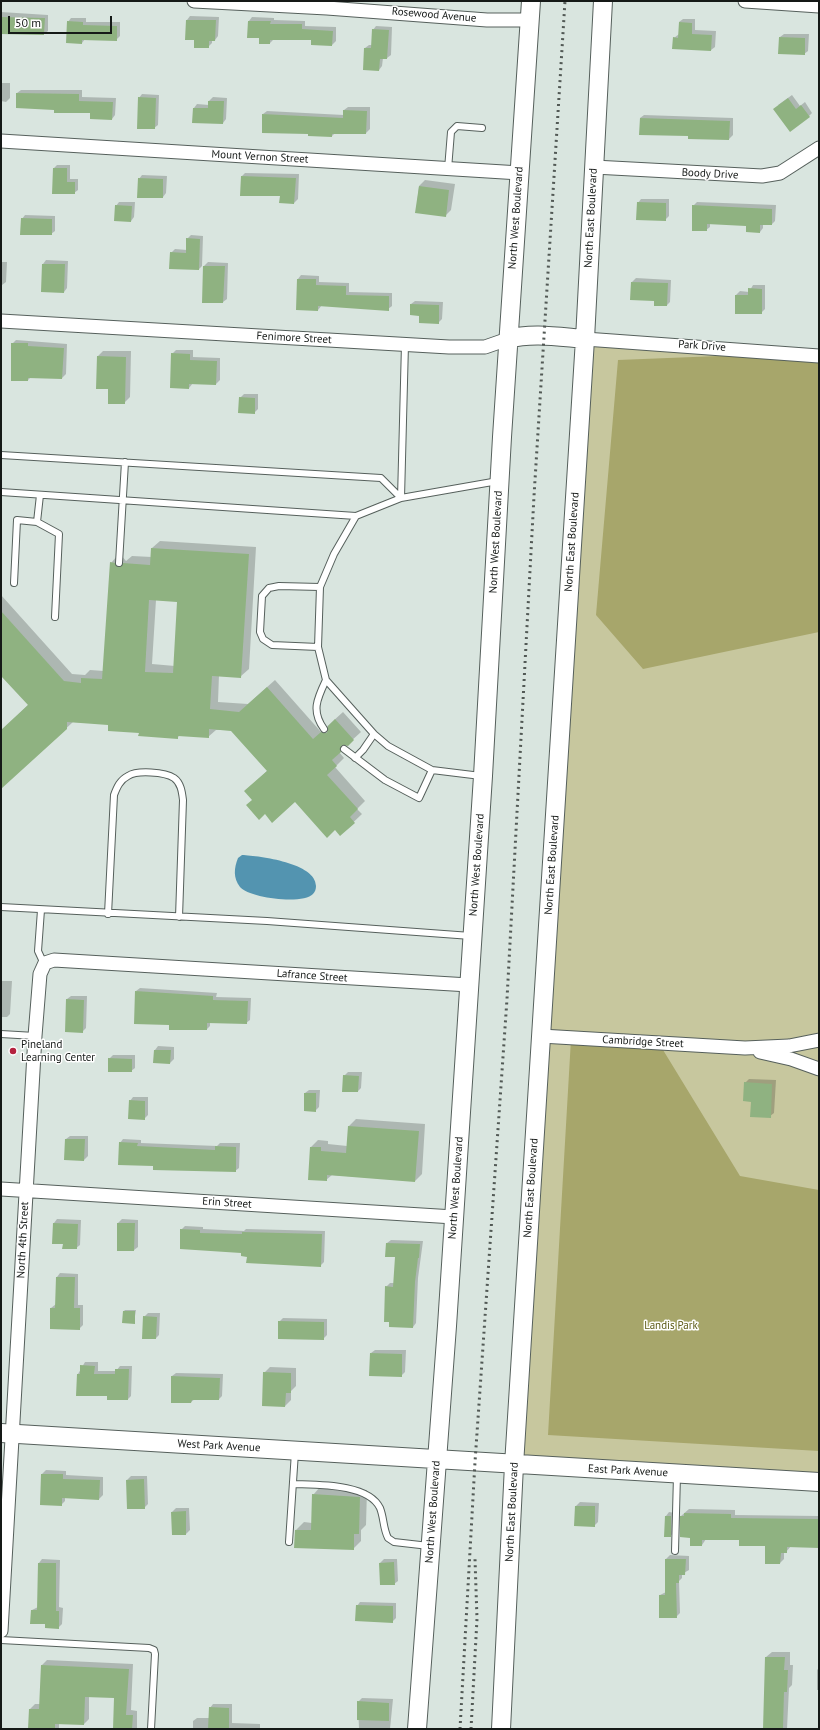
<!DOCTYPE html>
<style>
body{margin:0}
#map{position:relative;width:820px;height:1730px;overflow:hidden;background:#d9e5df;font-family:"PT Sans",sans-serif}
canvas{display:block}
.frame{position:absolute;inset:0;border:2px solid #151917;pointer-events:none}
.scale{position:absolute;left:8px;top:16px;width:104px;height:18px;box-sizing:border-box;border:2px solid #151917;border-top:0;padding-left:5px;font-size:12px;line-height:14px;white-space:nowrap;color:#151917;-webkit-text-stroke:3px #fff;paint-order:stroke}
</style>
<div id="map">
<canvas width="820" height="1730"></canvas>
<div class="frame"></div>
<div class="scale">50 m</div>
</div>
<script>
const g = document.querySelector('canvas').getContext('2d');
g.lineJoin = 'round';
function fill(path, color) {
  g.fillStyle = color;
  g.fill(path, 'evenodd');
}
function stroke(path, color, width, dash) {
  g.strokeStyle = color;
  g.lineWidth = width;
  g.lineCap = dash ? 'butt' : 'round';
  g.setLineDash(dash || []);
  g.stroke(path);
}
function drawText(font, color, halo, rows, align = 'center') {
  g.font = font + ' "PT Sans",sans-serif';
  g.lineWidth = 3;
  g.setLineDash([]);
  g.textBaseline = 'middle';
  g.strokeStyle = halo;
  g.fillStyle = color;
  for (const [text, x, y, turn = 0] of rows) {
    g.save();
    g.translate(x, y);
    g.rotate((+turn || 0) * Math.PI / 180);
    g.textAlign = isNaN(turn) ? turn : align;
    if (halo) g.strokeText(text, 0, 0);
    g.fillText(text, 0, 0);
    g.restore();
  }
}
fill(new Path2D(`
 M585 339 819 355V1482L514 1465Z`), '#c7c79e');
fill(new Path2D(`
 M819 352V632L643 669 596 615 618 360Z
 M571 1039 660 1045 740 1176 819 1190V1451L548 1435Z`), '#a7a66b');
fill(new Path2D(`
 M242 855C260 856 316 863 316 886 316 889 315 892 313 894 303 905 249 898 240 887 233 878 234 868 238 858Z`), '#5394b0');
fill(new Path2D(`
 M1 12 48 15V31L44 34 1 33Z
 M190 16 219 17 218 36 215 40H212V43L208 47 195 39 187 20Z
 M252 17 274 18V20L305 21V26L336 27V41L332 45 312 40H273L270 43 260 37 249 21Z
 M71 18H86V22H120V36L116 40 85 39 82 43 68 22Z
 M683 19H695V30L716 31 715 47 711 50 673 48 674 38 679 34V22Z
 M376 26 392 27 391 55 387 58H383L382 66 379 70 365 48 369 45H372L373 30Z
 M784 34H809L808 51 804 54 780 37Z
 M1 83H10V98L6 102 1 101Z
 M21 90H82V97L116 98 115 115 112 119 17 93Z
 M142 94 159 95 158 125 154 128 139 98Z
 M792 95 800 106 805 102 812 113 809 116 778 105Z
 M213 97 227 98 226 119 223 123 194 108 197 104 209 105V101Z
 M348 107H370V129L366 133H335L332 136 309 133 263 114 267 111 344 115V110Z
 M644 115 733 118V135L729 139 689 135 640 118Z
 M57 165H70V179H78V190L74 193 54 168Z
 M245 173 299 174 298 199 294 203 280 202 281 195 242 176Z
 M142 175 167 176 166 193 163 197 139 179Z
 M425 180 455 184 451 210 445 216 416 212 419 186Z
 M641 199H669V216L665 220 638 203Z
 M119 202H135L134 217 131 221 116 206Z
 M697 202 776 205 775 221 772 224H763V228L760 232 747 225 710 223V227L706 230 693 206Z
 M25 215 55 216V231L51 234 22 219Z
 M191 235 203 236 202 266 199 269 171 253 175 249 187 250V239Z
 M46 260 68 261 67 288 64 292 43 264Z
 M1 262H7L6 282 2 285Z
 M208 262 228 263 227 299 223 302H203L204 266Z
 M301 275 319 276V282L349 283V292L392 293V306L388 309 322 305 318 310 298 279Z
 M636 278 671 280 670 302 667 305 655 300 632 282Z
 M753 285H765V309L761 313 736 295 740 291 749 292Z
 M415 301 443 302 442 319 438 323 420 315 411 304Z
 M16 340 67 344 66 374 62 378 31 377 28 380 12 344Z
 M176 350H193V357L220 358V380L216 384 193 383 189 388 172 354Z
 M103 351H131L130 397 124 403 109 388 98 356Z
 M244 394H258V409L254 413 240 398Z
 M160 541 256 547 249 669 241 676 219 675 218 702 248 704 275 680 321 732 343 712 361 732 339 752 344 758 335 767 365 801 357 809 362 814 340 835 335 829 295 801 253 799V784L268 770 231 730H216L208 737 180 735 177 738 109 724 73 722 1 788V731L29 704 1 674V595L72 674 85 675 90 670 104 671 111 563 118 555 122 556 126 561 132 556 152 557V548ZM156 600 179 601 175 666 152 664Z
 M1 981H12L10 1014 7 1017H1Z
 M140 988 217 993 216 997 251 998 250 1020 246 1023 210 1022V1026L207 1029 170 1024 136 991Z
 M71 996H87L86 1028 82 1032 67 999Z
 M158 1046 174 1047V1059L170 1063 155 1050Z
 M113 1055H135V1068L131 1071 109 1059Z
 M348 1072H362L361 1088 358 1091 344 1076Z
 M749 1079 776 1080 774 1113 770 1116 752 1101 745 1083Z
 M309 1090H320L319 1107 315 1111 305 1093Z
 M133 1097H148V1115L144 1119 130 1101Z
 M356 1119 425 1124 422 1174 415 1181 332 1175 326 1180 311 1147 318 1140 328 1141V1144L347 1146 349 1126Z
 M70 1136H88V1156L84 1160 66 1139Z
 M123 1139 141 1140V1143L217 1146 220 1143H240L239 1168 235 1171 154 1165 120 1143Z
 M57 1219 81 1220 80 1245 76 1248 64 1243H53L54 1223Z
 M122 1219 138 1220V1247L134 1250 118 1223Z
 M185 1226 203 1227V1229L244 1231 246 1229 325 1231 324 1262 320 1266 242 1252 181 1230Z
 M391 1240 423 1241 418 1278 416 1323 413 1327 386 1287 390 1283H394L396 1256 387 1243Z
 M60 1273 78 1274V1305H83V1325L79 1329 51 1308 56 1304 57 1277Z
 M125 1310H136L134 1322 124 1311Z
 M148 1313H160L159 1335 156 1338 144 1317Z
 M283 1318 327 1319V1335L323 1339 279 1322Z
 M375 1350H406L405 1372 401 1376 371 1353Z
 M85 1362H98V1371H116L120 1366H132L131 1396 128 1399 108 1395 78 1374Z
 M270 1367 296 1368V1386L291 1391V1400L285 1406 264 1373Z
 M176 1373 223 1374 222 1396 219 1399H195L191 1402 172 1376Z
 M46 1470 66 1471V1475L103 1477V1495L99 1499 65 1497V1501L61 1505 42 1474Z
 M131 1476H147L148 1504 144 1508 127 1480Z
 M320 1487 367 1490 366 1525 361 1530V1541L353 1549 296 1530 304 1522 312 1523 313 1495Z
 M580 1502 599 1503 598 1522 594 1526 575 1525 576 1506Z
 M176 1508H189L190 1530 186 1534H173L172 1512Z
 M689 1509 735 1510V1515L819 1516V1546H791L786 1552H784V1559L780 1563 767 1545 740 1539H706L702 1545 691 1537 681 1516Z
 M669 1512 675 1513 674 1533 670 1536 666 1516Z
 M670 1555 689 1556V1570L682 1574V1578L679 1581 680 1613 676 1617 660 1595 666 1592V1559Z
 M42 1559 60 1560 59 1607 63 1608 62 1624 58 1628 46 1623 32 1610 38 1607 39 1563Z
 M384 1559H397L398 1581 394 1584 380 1563Z
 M360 1602 396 1603V1618L392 1622 357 1606Z
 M772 1652H790V1665H793L792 1685 789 1688 787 1729H764L766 1657Z
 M47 1660 133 1664 131 1710 137 1711V1729H114L115 1697 89 1696V1719L84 1724 59 1723V1729H29L30 1709 35 1704H41L42 1665Z
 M819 1668V1690H817V1670Z
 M362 1698 393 1699 390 1729H359L358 1702Z
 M213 1704H232V1723L260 1724V1729H193V1721L197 1718H209L210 1708Z`), '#0003');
fill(new Path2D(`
 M1 17 45 18 44 35 1 34Z
 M186 20H216L215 41H209V48H194V40H185Z
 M67 21 83 22V25L117 26V41L82 40V44L66 43Z
 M248 21H271L270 24H302V29L333 31 332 46 311 45V40H270V44H259V38H247Z
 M679 22 692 23V34L712 35 711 51 672 49 673 37 678 38Z
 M372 29 389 30 387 59H380L379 71 363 70 364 48H371Z
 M779 37 805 38V55L778 54Z
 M16 93 79 94V101L113 102 112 120 90 119V113H54V110L16 108Z
 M138 97 156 98 155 129H137Z
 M788 98 796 109 801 105 810 117 790 132 773 109Z
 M208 101H224L223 124 192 123 193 108H208Z
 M343 110 367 111 366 134H332V137L308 136V134L262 133V114L343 118Z
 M640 118 730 121 729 140 688 139V136L639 135Z
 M53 168H67V182H75V194H52Z
 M241 176 296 178 294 204 279 203 280 196H240Z
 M138 178 163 179V198H137Z
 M419 186 449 190 446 217 415 213Z
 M637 202 666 203V221L636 220Z
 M115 205 132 206 131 222 114 221Z
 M692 205 772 209V225H760V233L746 232V226L707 224V231H692Z
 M21 218 52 219V235H20Z
 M186 238 200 239 199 270 169 269 170 252 186 253Z
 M42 264H65L64 293 41 292Z
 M203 266H225L223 303H202Z
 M297 279H316V285L346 286V295L389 296V311L318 306V311L296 310Z
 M631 282 668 283 667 306H654V301L630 300Z
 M748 288 762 289V314H735V295H748Z
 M410 304 439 305V324L419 323V316L410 315Z
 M11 343H28V346L64 348 62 379 28 378V381H11Z
 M171 353 190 354V360L217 361 216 385 189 384V389L170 388Z
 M97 356 126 357 125 404H108V389H96Z
 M239 397 255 398V414L238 413Z
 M151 548 249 554 241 678 212 676 210 709 239 712 267 687 313 739 321 732 327 733 328 726 335 719 354 740 348 746 344 745 341 746V752L332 760 337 766 327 775 358 809 350 817 355 823 340 836 335 830 327 838 295 802 272 823 265 814 259 820 246 805 252 800 244 791 267 771 231 731 209 729V738L178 736V739L138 736 139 733 108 731V725L67 722V729L1 789V730L28 705 1 676V611L64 681 81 683V678L102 679 110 562 115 563 118 567 123 563 150 565ZM149 600 177 602 173 673 145 672Z
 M135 991 213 996V1000L248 1001 247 1024 207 1023V1030H169V1025L134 1024Z
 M66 999 84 1000 83 1033 65 1032Z
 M154 1050H171L170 1064 153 1063Z
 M108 1058 132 1059V1072H108Z
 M343 1075 359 1076 358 1092H342Z
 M744 1082 772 1084 771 1118 750 1117 751 1102 743 1101Z
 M304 1093H316V1112L304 1111Z
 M129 1100 145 1101V1120L128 1119Z
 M348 1126 419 1131 415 1182 327 1175V1181L308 1180 310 1147H321V1151L346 1153Z
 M65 1139H85L84 1161 64 1160Z
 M119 1142 138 1143 137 1146 215 1150V1146L236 1147V1172L153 1170V1166L118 1165Z
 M53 1223 78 1224 77 1249H62L63 1244H52Z
 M117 1223H135L134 1251H117Z
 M180 1229 200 1230V1233L242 1234V1232L322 1234 321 1267 246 1263 247 1257 241 1256V1253L180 1249Z
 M386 1243 420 1244 419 1258H418L415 1282 413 1328 389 1327V1322H384L385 1286 393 1287 395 1257H385Z
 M56 1277H75L74 1308H80V1330L50 1329V1308H55Z
 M123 1311H135V1324L122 1323Z
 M143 1316 157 1317 156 1339H142Z
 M278 1321 324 1322V1340L278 1339Z
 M370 1353 402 1354V1377L369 1376Z
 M80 1365 95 1366 94 1374H115V1369H129L128 1400H107V1396H76L77 1374H80Z
 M263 1372 291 1373V1393H286L285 1407 262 1406Z
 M171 1376 220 1378 219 1400H192L191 1403H171Z
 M41 1474H63V1479L100 1480 99 1500 62 1498V1506L40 1505Z
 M144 1479 145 1509H127L126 1480Z
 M312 1494 360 1497 359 1534H354V1550L294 1548 295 1530H311Z
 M575 1506H595V1527L574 1526Z
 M186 1511V1535H172L171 1512Z
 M684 1513 731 1514V1518L818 1519 819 1548 787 1547V1553H781L780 1564H765V1546H739V1540H702V1546H690V1538L680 1537V1516H684Z
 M665 1516H671V1537H664Z
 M665 1559H686L685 1575H679V1583H676L677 1618H659V1595H665Z
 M394 1562 395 1585H380L379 1563Z
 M38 1563H56V1611H59V1629L45 1628V1624H30L31 1610H37Z
 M356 1605 393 1606V1623L355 1621Z
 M765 1657H785L784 1670H788L787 1692H784L783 1729H763Z
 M41 1665 129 1669 126 1715H133L132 1729H113L114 1698 85 1697 84 1725 55 1724V1729H28L29 1709H39Z
 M357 1701 389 1703V1721L357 1720Z
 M209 1707 229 1708V1729H208Z`), '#8fb281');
const lane = new Path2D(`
 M448 169 451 132 457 126 482 128
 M1 455 381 478 401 498
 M1 492 356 516
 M40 495 37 522 59 534 55 617
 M401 498 405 344
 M119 563 125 462
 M14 583 17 520 37 522
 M318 647 272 645 263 639 260 632 262 596 269 588 279 586 320 587
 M324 729C311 711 317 699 326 680
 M344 749 385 780 419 798 432 770
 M355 758 363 750 374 734
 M481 776 432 770 388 746 374 734 326 680 318 647 320 587 334 554 356 516 401 498 498 481
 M1 907 267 921 471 936
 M41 910 38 951 44 964
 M108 914 114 795C117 787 120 780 128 776 137 770 165 772 174 778 181 783 182 792 183 800L179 917
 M1 1034 35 1036
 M293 1484C316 1485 368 1483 380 1508 384 1518 383 1528 388 1538L394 1542 429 1546
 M289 1542 295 1452
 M675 1551 677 1475
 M1 1640 149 1648 154 1650 155 1654 151 1729`);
const street = new Path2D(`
 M194 1 327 8 487 20H530
 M745 1 819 6
 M1 141 520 173
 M594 167 762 176 780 173 819 148
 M1 321 449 347H485L508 339
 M585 339 819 356
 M541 1036 745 1048 789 1046 819 1040
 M760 1052 791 1059 819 1069
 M1 1189 454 1217
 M1 1631 35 1036 40 974 45 963 54 960 469 985`);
const secondary = new Path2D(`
 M508 339C532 332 560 337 585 339
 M1 1433 819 1482
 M417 1729 447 1326 483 776 502 437 531 1
 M501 1729 514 1465 585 339 603 1`);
stroke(lane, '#56605c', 8);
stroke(street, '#56605c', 15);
stroke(secondary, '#56605c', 20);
stroke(lane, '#fff', 6);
stroke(street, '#fff', 13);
stroke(secondary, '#fff', 18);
stroke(new Path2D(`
 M460 1729 475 1462 507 999 534 496 565 1
 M471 1729 477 1619 475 1559`), '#525955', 3, [2, 4]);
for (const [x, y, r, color] of [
 [13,1051,4,"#b4213e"]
]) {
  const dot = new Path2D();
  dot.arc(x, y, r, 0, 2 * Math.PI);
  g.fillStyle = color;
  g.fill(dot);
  stroke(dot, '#fff', 1.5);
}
drawText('11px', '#151917', '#fff', [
 ["Rosewood Avenue",434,15,5],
 ["Mount Vernon Street",260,157,3],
 ["Boody Drive",710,174,3],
 ["North West Boulevard",516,218,-86],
 ["North East Boulevard",591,218,-87],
 ["Fenimore Street",294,338,3],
 ["Park Drive",702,346,4],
 ["North West Boulevard",496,542,-87],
 ["North East Boulevard",572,542,-86],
 ["North West Boulevard",477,865,-86],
 ["North East Boulevard",552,865,-86],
 ["Lafrance Street",312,976,4],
 ["Cambridge Street",643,1042,3],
 ["North West Boulevard",456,1188,-86],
 ["North East Boulevard",531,1188,-86],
 ["Erin Street",227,1203,4],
 ["North 4th Street",23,1240,-87],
 ["West Park Avenue",219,1446,3],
 ["East Park Avenue",628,1471,3],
 ["North West Boulevard",433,1512,-86],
 ["North East Boulevard",512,1512,-87]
]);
drawText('11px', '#151917', '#fff', [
 ["Pineland",21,1045],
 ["Learning Center",21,1058]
], 'left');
drawText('11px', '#5d5b17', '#fff', [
 ["Landis Park",671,1326]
]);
</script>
